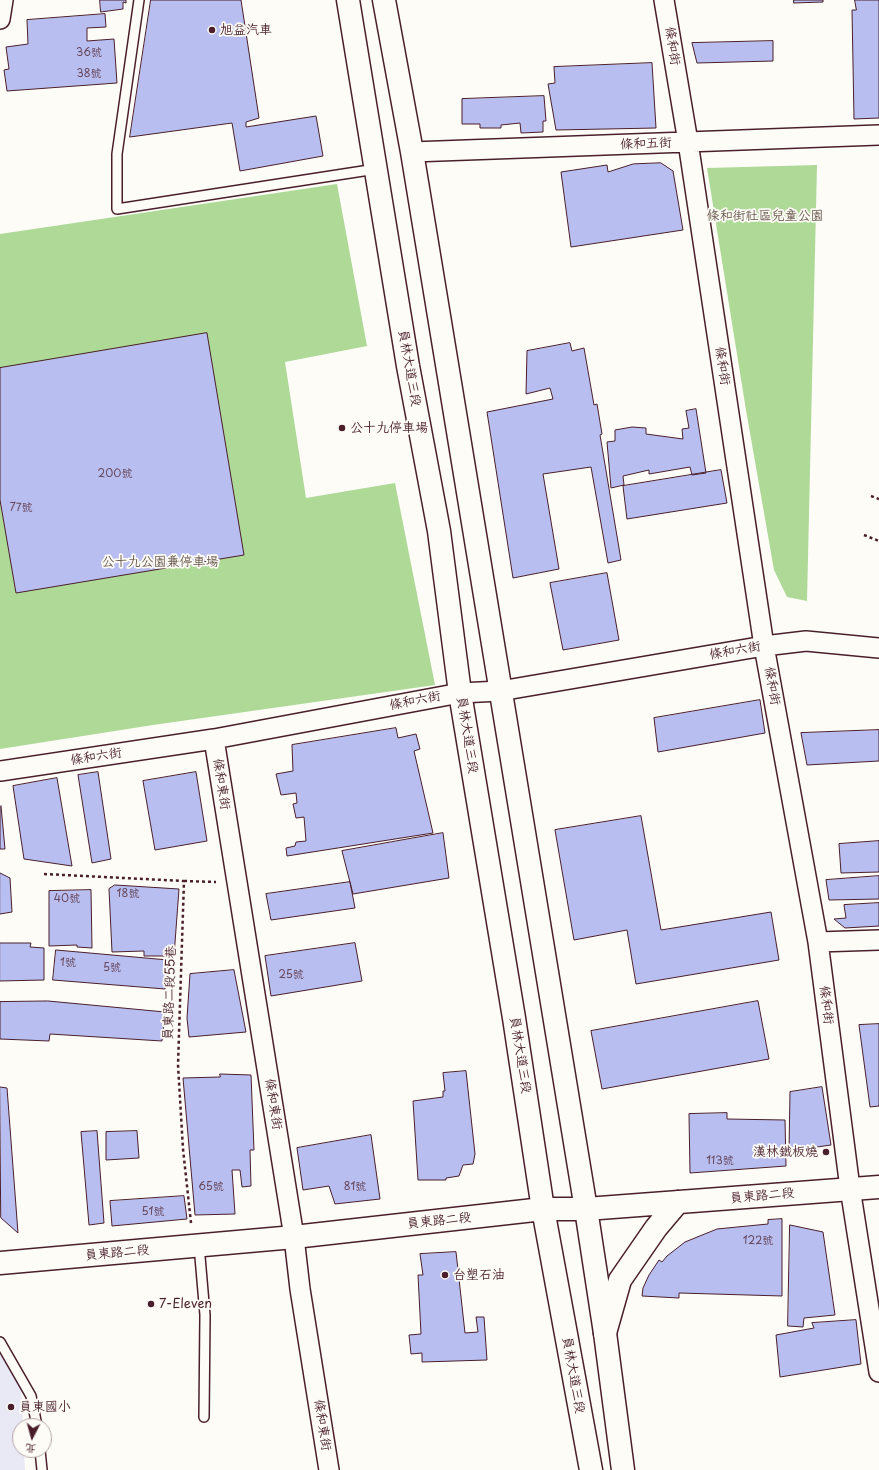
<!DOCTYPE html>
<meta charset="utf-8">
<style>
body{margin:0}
#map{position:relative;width:879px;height:1470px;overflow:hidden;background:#fdfcf7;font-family:"Playpen Sans","LXGW WenKai TC",sans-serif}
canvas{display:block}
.north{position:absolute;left:12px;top:1418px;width:40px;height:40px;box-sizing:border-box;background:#fdfcf7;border:1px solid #b5a4a5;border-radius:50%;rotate:186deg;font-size:11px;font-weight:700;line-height:16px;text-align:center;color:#4a1f2b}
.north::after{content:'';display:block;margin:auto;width:14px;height:18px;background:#4a1f2b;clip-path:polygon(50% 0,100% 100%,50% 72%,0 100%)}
</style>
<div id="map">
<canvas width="879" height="1470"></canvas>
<div class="north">北</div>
</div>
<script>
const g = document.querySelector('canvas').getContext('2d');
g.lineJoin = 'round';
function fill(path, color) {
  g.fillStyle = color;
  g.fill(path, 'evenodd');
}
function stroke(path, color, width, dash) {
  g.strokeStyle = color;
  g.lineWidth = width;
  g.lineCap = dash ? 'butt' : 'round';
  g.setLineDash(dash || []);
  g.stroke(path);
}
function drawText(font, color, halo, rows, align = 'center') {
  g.font = font + ' "Playpen Sans","LXGW WenKai TC",sans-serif';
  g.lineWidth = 3.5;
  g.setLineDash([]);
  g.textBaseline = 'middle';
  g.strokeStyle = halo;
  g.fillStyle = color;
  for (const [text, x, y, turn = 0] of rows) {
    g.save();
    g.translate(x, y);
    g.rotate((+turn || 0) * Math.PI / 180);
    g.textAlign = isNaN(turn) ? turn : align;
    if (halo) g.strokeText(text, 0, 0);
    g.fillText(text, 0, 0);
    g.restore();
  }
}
fill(new Path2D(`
 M0 1351 21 1388 23 1426H20V1450H24L25 1470H0Z`), '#e9e9f5');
fill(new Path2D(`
 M817 165 807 601 787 597 774 570 746 410 707 168Z
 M337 184 367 346 285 362 306 498 395 483 435 685 153 725 0 749V234Z`), '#aed997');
const building = new Path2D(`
 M100 0H126V3L123 2V9L101 12Z
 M151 0H241L259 118 246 122V127L316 116 323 156 240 171 232 123 130 137Z
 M794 0H823V2L794 3Z
 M855 0H879V118L854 119 852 10H856Z
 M105 14 106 27 87 28V41L114 39 117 83 7 91 4 70 9 69 6 47 28 44 27 20Z
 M773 41V61L697 63 692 43Z
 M652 63 656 128 556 130 548 84 555 83 554 67Z
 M544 96 546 121H543V132L521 133 520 123 501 125V128H480V124H462V99Z
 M661 163 673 171 683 230 571 247 561 172 607 165 608 172 633 164Z
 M207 333 244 555 16 593 0 500V368Z
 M570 343 572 351 584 348 594 405 597 404 602 434 600 435 621 560 608 563 591 467 543 474 559 569 513 578 487 412 553 399 550 388 526 394 527 351Z
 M696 409 706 473 692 475 690 467 649 474V470L623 476 624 485 611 488 607 442 615 441V430L632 427 646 428V434L683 439 682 429 689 428 686 411Z
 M721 470 727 503 627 519 623 486Z
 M607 573 619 640 563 650 550 583Z
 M760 700 765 733 658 752 654 718Z
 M396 728 398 738 416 734 420 749 414 751 433 833 287 856 286 848 295 846 296 842 306 841 304 817 296 818 293 804 297 803 296 793 281 795 276 774 293 771 292 745Z
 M879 730V761L807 765 801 733Z
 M98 772 111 859 92 863 78 775Z
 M196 772 207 841 155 850 143 781Z
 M57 778 72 866 24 859 13 786Z
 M1 806 5 849H0V807Z
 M641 816 661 930 771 912 779 960 636 984 627 930 574 940 555 830Z
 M443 833 449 878 353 894 342 851Z
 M879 841V872L841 873 839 844Z
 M0 873 10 878 12 912 0 914Z
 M879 876V899L829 900 826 880Z
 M350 882 355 908 271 920 266 894Z
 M115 885 179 889 174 956H144V951L112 952 109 889Z
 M91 890 92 948 77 947V945L49 946V891Z
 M879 903V926L845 928 834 919 846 918 844 905Z
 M0 943H31L30 947 44 948V980L0 981Z
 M355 943 362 981 271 996 265 956Z
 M56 950 168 960 165 989 53 980Z
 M234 970 246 1032 189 1037 187 1018 190 974Z
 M48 1001 165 1012 162 1041 50 1034 49 1041 0 1039V1002Z
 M758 1001 769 1059 602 1089 591 1031Z
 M879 1024V1106L870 1107 859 1025Z
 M466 1071 475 1154 473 1164 463 1165 459 1176 446 1178V1180H418L413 1101 443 1097V1091H445L443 1073Z
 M220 1074 251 1075 254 1150H250L251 1186 242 1187 240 1170H232L235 1214 195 1215 183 1078 220 1077Z
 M0 1087 7 1088 18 1233 1 1218Z
 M822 1087 831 1145 789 1151 790 1092Z
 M727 1113V1119L785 1120 786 1166 690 1173 689 1114Z
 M97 1131 104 1223 89 1225 81 1132Z
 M137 1131 139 1158 106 1160V1132Z
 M371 1135 380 1199 335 1204 329 1186 303 1190 297 1148Z
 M184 1196 187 1219 112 1226 110 1201Z
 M782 1219V1296L679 1293V1298L642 1296 643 1288 649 1275 659 1260 662 1262 667 1256 685 1242 717 1229 768 1224V1220Z
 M790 1225 823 1232 835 1315 804 1318 803 1327 788 1326Z
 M456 1252 465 1333 478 1332 476 1317H484L487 1360 422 1362V1353L411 1354 409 1335 421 1334 418 1275H423L420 1254Z
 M856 1320 861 1364 780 1377 776 1335 814 1328 812 1323Z`);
fill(building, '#b9bef0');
stroke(building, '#4a1f2b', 1);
const service = new Path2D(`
 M139 0 117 154V209L376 169
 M199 1245 205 1315 204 1417
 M0 1342 31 1396 37 1426
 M40 1450 42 1470`);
const minor = new Path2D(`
 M664 0 688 142 764 646 818 942 850 1188 879 1372
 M0 19 3 0
 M412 152 879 135
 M214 739 294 1237 300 1289 329 1470
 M0 771 214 739 460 693 500 691 764 646 806 641 879 648
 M818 942 879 940`);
const tertiary = new Path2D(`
 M348 0 408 366 439 531 460 693 514 1018 543 1209
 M384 0 412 152 586 1209 879 1187
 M605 1333 620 1280 656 1228 678 1202`);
const secondary = new Path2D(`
 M543 1209 591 1470
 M0 1263 294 1237 543 1209H586L605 1333 623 1470`);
stroke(service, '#4a1f2b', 12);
stroke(minor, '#4a1f2b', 22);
stroke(tertiary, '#4a1f2b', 25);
stroke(secondary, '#4a1f2b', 25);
stroke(new Path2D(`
 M871 496 879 499
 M864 535 879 541
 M44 874 184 881 178 1065 183 1149 191 1223
 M184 881 216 882`), '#4a1f2b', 2.5, [3, 3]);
stroke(service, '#fdfcf7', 9);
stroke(minor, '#fdfcf7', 19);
stroke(tertiary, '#fdfcf7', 22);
stroke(secondary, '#fdfcf7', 22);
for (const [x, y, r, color] of [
 [212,30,4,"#4a1f2b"],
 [342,428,4,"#4a1f2b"],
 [826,1152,4,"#4a1f2b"],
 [445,1275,4,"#4a1f2b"],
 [151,1304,4,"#4a1f2b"],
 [11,1407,4,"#4a1f2b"]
]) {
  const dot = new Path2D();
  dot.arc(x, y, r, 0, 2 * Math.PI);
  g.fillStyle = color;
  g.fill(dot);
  stroke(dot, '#fdfcf7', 1.5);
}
drawText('11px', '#66475c', null, [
 ["36號",89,53],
 ["38號",89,74],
 ["200號",115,474],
 ["77號",21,508],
 ["18號",128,894],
 ["40號",67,899],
 ["1號",68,963],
 ["5號",112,968],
 ["25號",291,975],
 ["113號",720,1161],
 ["65號",211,1187],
 ["81號",355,1187],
 ["51號",153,1212],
 ["122號",758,1241]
]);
drawText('13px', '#4a1f2b', '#fdfcf7', [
 ["旭益汽車",220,30],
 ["公十九停車場",350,428],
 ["漢林鐵板燒",818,1152,"right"],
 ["台塑石油",453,1275],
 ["7-Eleven",159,1304],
 ["員東國小",19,1407]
], 'left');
drawText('13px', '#4a1f2b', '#fdfcf7', [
 ["條和街",672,46,81],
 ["條和五街",646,144,-2],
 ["條和街",722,366,81],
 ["員林大道三段",409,368,80],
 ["條和六街",735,651,-10],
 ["條和街",772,686,80],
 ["條和六街",415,701,-11],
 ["員林大道三段",467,735,81],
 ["條和六街",96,757,-9],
 ["條和東街",221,784,81],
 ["員東路二段55巷",170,993,-88],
 ["條和街",826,1005,83],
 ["員林大道三段",520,1055,81],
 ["條和東街",273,1104,81],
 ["員東路二段",762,1196,-5],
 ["員東路二段",439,1221,-6],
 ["員東路二段",117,1253,-5],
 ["員林大道三段",573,1375,80],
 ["條和東街",322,1425,81]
]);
drawText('13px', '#68574b', '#fdfcf7', [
 ["條和街社區兒童公園",765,216],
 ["公十九公園兼停車場",160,562]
]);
</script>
